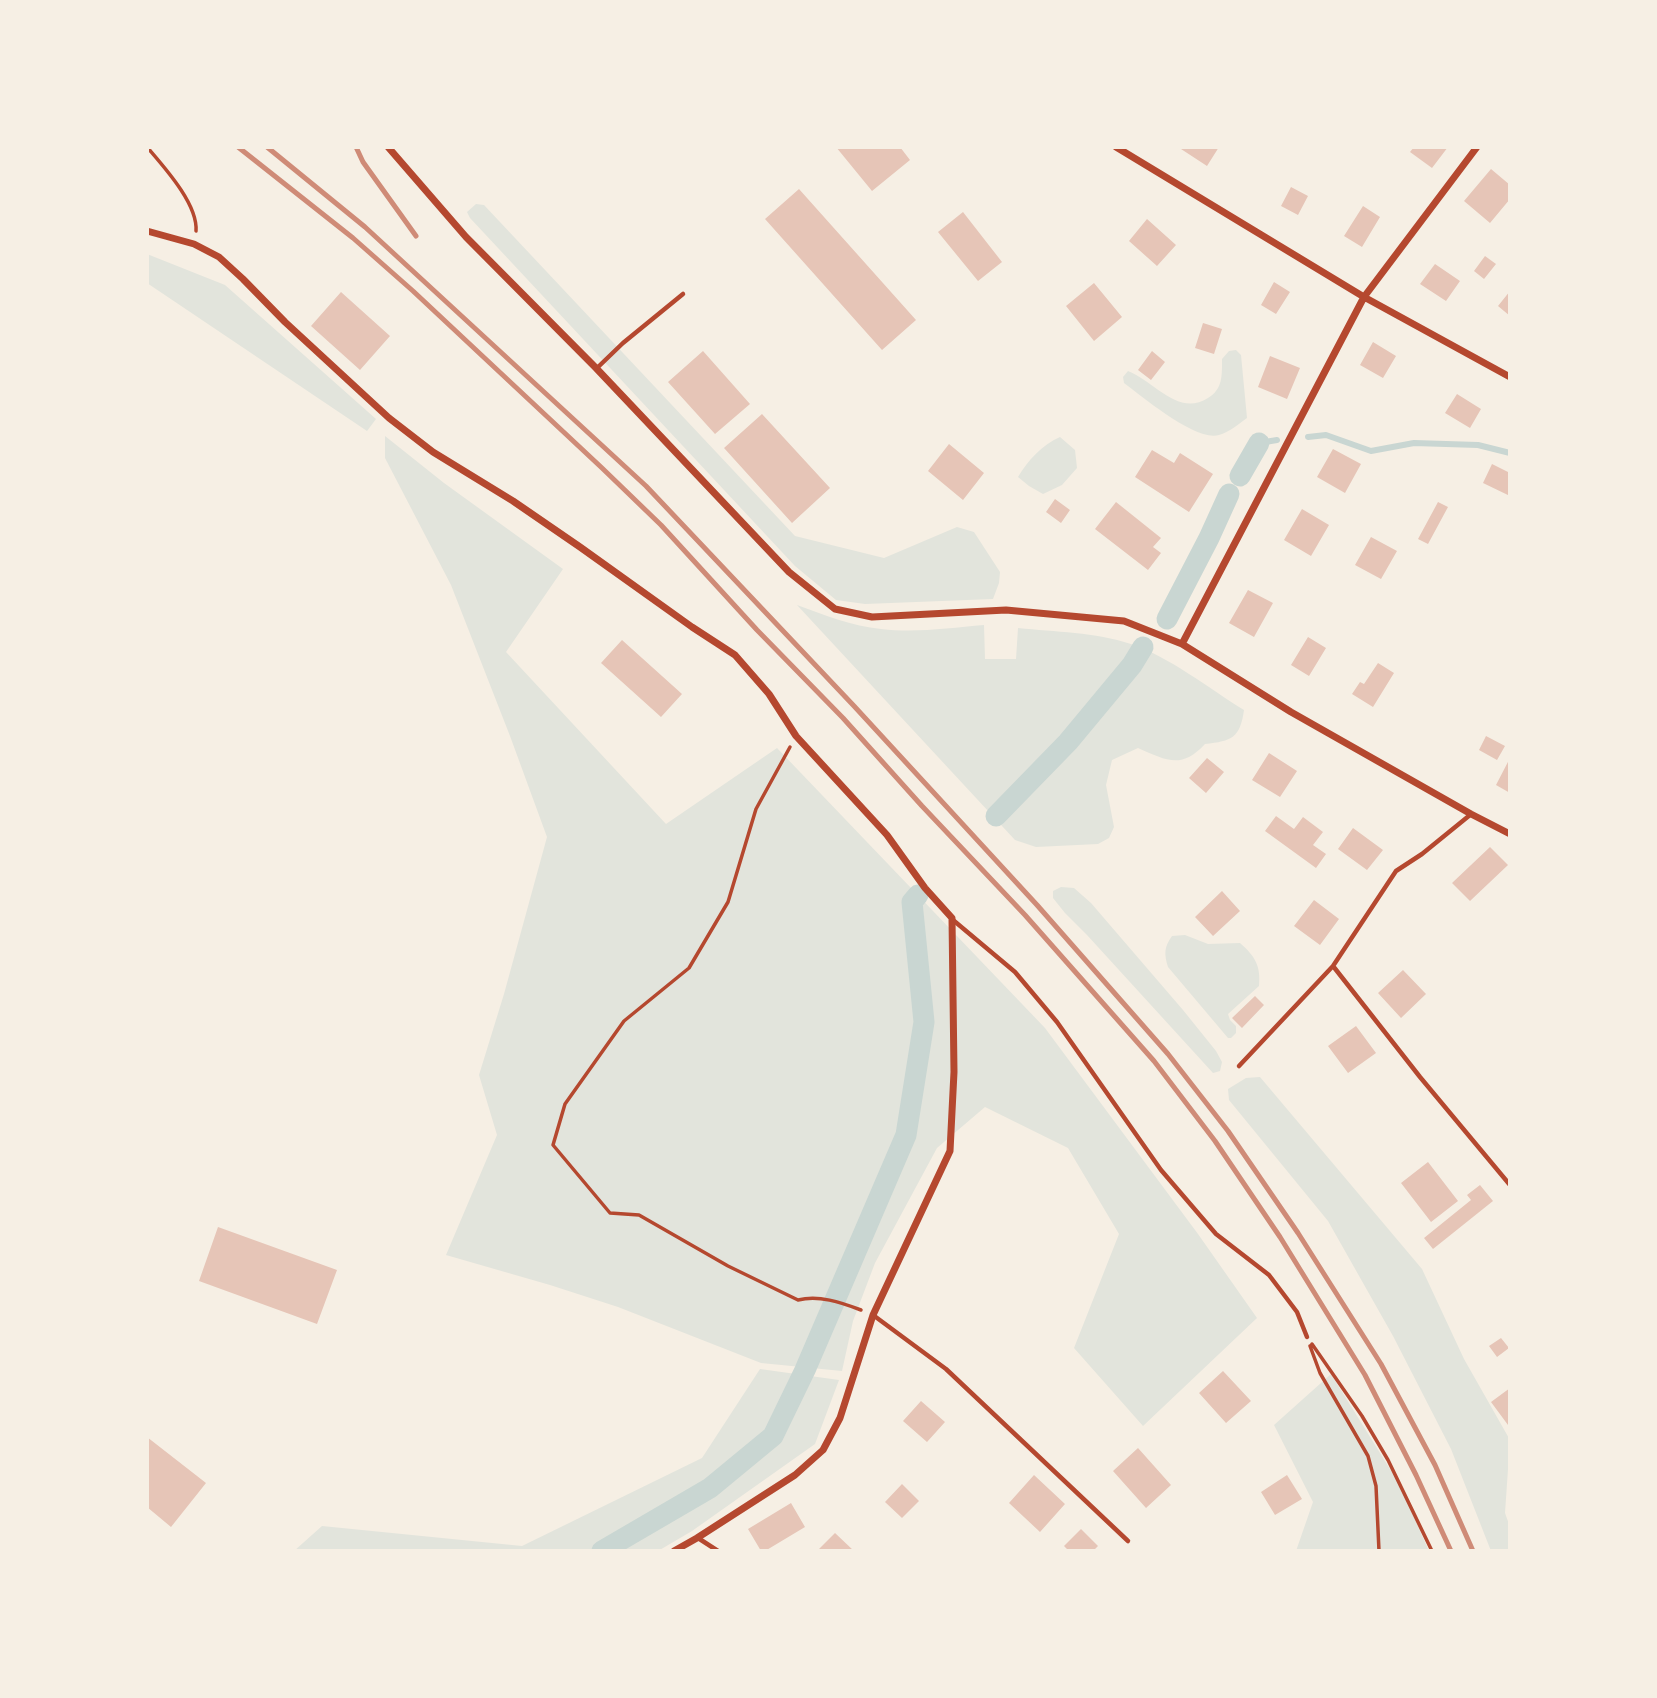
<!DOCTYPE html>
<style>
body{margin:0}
#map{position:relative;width:1657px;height:1698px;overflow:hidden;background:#f6efe4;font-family:Commissioner,sans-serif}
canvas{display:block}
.frame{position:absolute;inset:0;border:149px solid #f6efe4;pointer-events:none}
</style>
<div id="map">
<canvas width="1657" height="1698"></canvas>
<div class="frame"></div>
</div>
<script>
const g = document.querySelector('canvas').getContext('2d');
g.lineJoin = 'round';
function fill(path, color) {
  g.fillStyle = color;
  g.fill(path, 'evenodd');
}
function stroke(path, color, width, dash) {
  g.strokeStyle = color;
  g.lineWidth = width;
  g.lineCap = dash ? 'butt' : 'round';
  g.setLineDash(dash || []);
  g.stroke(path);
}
fill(new Path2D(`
 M476 204 484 205 795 536 884 558 957 527 974 532 1000 572 999 583 993 599 865 604 836 600 795 566 470 218 467 212Z
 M147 254 225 285 376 419 367 431 147 283Z
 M1236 350 1241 355 1247 418C1239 424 1229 432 1219 435 1196 442 1143 397 1124 383L1123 377 1128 371C1154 381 1178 417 1208 398 1223 389 1222 375 1222 359L1229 351Z
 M385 436 444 483 563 569 506 652 666 824 777 748 1045 1028 1198 1234 1257 1318 1143 1426 1074 1348 1119 1234 1068 1148 985 1107 937 1148 875 1263 853 1321 842 1371 761 1363 618 1307 550 1285 446 1255 497 1135 479 1075 504 994 547 837 510 736 451 585 385 458Z
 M1060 437 1075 450 1077 468 1062 485 1043 494 1029 486 1018 477C1028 460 1042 445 1060 437Z
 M797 605C824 615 852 626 881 629 915 633 950 628 984 625L985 659H1016L1018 628C1055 632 1095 632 1131 644 1168 656 1210 689 1244 710 1240 738 1232 741 1205 744 1181 770 1166 760 1138 748L1112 760 1106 785 1114 827 1109 838 1098 844 1036 847 1015 840Z
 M1061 887 1074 888 1091 903 1183 1010 1216 1051 1222 1062 1220 1071 1213 1073 1087 935 1065 913 1053 898V891Z
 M1185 935 1208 944 1240 943C1255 956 1261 966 1259 986L1228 1014 1230 1020 1236 1026V1033L1231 1038H1228L1168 967C1164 954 1164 947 1172 936Z
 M1260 1077 1422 1269 1464 1359 1510 1440 1505 1513 1510 1527V1551H1491L1451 1449 1393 1336 1328 1221 1229 1100 1228 1089 1246 1078Z
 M760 1369 839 1380 815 1444 692 1531 658 1551H294L322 1526 522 1546 702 1458Z
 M1331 1374 1398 1482 1429 1551H1296L1313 1502 1274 1425Z`), '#e2e4dc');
stroke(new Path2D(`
 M1308 437 1326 435 1371 451 1414 443 1478 445 1510 453
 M1259 443 1277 440`), '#c9d6d2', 6);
stroke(new Path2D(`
 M1240 476 1259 443
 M1167 619 1209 538 1229 494
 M996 816 1068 742 1132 665 1143 647
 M602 1551 710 1488 773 1436 805 1370 906 1135 924 1022 912 902 918 895`), '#c9d6d2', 21);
fill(new Path2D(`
 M836 147H900L910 160 872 191Z
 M1183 147H1219L1207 166 1181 149Z
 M1414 147H1448L1432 168 1410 152Z
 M1491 169 1510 185V199L1490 223 1464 201Z
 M1291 187 1308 196 1298 215 1281 206Z
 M799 189 916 320 882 350 765 219Z
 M1363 206 1380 217 1362 247 1344 236Z
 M963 212 1002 262 978 281 938 232Z
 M1147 219 1176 245 1157 266 1129 241Z
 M1485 256 1496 264 1484 279 1474 271Z
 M1435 264 1460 281 1446 301 1420 284Z
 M1274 282 1290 292 1276 314 1261 305Z
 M1094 283 1122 317 1094 341 1066 306Z
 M1510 291V316L1498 306Z
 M341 292 390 336 360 370 311 326Z
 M1203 323 1222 329 1214 354 1195 348Z
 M1373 342 1396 356 1383 378 1360 365Z
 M703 351 750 404 715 434 668 382Z
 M1152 351 1165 362 1151 380 1138 370Z
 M1270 356 1300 368 1287 399 1258 387Z
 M1457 394 1481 409 1470 428 1445 413Z
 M762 414 830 488 792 523 724 448Z
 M949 444 984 473 963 500 928 471Z
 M1333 449 1361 464 1345 493 1317 477Z
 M1152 450 1174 463 1180 453 1213 474 1189 512 1135 477Z
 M1492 464 1510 473V496L1483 483Z
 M1055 499 1070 510 1061 523 1046 512Z
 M1116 502 1161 538 1153 547 1161 553 1148 570 1095 529Z
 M1438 502 1448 507 1428 544 1418 539Z
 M1302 509 1329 525 1311 556 1284 540Z
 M1371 537 1397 551 1381 579 1355 565Z
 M1248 590 1273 603 1254 637 1229 623Z
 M1308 637 1326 648 1309 676 1291 665Z
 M622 640 682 694 661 717 601 663Z
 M1378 663 1394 673 1373 707 1352 694 1360 682 1364 684Z
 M1486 736 1505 746 1497 760 1479 750Z
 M1269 753 1297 771 1280 797 1252 780Z
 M1207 758 1224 772 1206 793 1189 778Z
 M1510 758V793L1496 785Z
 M1276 816 1294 829 1303 817 1323 832 1313 845 1326 854 1316 868 1265 831Z
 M1353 828 1383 850 1367 870 1338 849Z
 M1490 847 1508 865 1470 901 1452 883Z
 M1222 891 1240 911 1213 936 1195 917Z
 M1314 900 1339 919 1320 945 1294 926Z
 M1403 970 1426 994 1401 1018 1378 993Z
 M1255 996 1264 1005 1242 1028 1232 1018Z
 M1356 1026 1376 1053 1348 1073 1328 1046Z
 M1428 1162 1458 1201 1431 1222 1401 1183Z
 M1480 1185 1493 1201 1433 1249 1424 1238 1471 1200 1467 1195Z
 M218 1227 337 1270 317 1324 199 1281Z
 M1501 1338 1509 1348 1497 1357 1489 1346Z
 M1223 1371 1251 1401 1226 1423 1199 1393Z
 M1510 1388V1423L1508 1425 1491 1402Z
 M921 1401 945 1422 927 1442 903 1421Z
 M147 1437 206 1483 171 1527 147 1507Z
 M1138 1448 1171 1485 1146 1508 1113 1471Z
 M1034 1475 1065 1504 1040 1532 1009 1503Z
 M1287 1475 1302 1499 1275 1515 1261 1492Z
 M902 1484 919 1501 902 1518 885 1502Z
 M791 1503 805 1527 765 1551H761L748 1529Z
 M1081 1529 1098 1546 1093 1551H1069L1064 1546Z
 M835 1533 854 1551H821L819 1549Z`), '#e6c5b7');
stroke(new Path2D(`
 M147 147C164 167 198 204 196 231
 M790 747 756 809 728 902 689 968 624 1021 565 1104 553 1145 610 1213 639 1215 728 1266 798 1300C819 1295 840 1302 861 1310
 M1312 1344 1362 1416 1388 1460 1432 1551
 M1310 1346 1320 1373 1368 1456 1376 1486 1379 1551`), '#b5482f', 3.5);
stroke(new Path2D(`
 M597 368 623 343 683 294
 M1470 815 1422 854 1396 871 1333 966 1420 1077 1510 1185
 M953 920 1015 972 1057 1022 1161 1170 1216 1234 1269 1275 1297 1312 1307 1337
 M1239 1066 1333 966
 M873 1315 946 1369 1128 1541
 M698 1538 718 1551`), '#b5482f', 4.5);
stroke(new Path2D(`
 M388 147 466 237 596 368 789 572 835 609 872 617 1006 610 1124 621 1182 644 1291 712 1471 814 1510 834
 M1116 147 1364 297 1510 377
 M147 231 194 244 219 257 243 279 285 322 389 418 433 452 513 501 580 547 692 627 735 655 769 694 796 736 887 835 925 888 952 918 954 1072 950 1151 873 1315 840 1418 823 1450 795 1475 697 1538 674 1551
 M1182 644 1364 297 1477 147`), '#b5482f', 7);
stroke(new Path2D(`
 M238 147 353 238 413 291 602 468 661 525 757 630 843 718 922 806 1025 915 1154 1061 1215 1141 1280 1237 1365 1375 1416 1475 1451 1551
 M267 147 365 227 646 486 854 706 1037 905 1168 1054 1228 1131 1298 1233 1381 1364 1435 1465 1473 1551
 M356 147 363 162 416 236`), '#cf8b77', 5);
</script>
